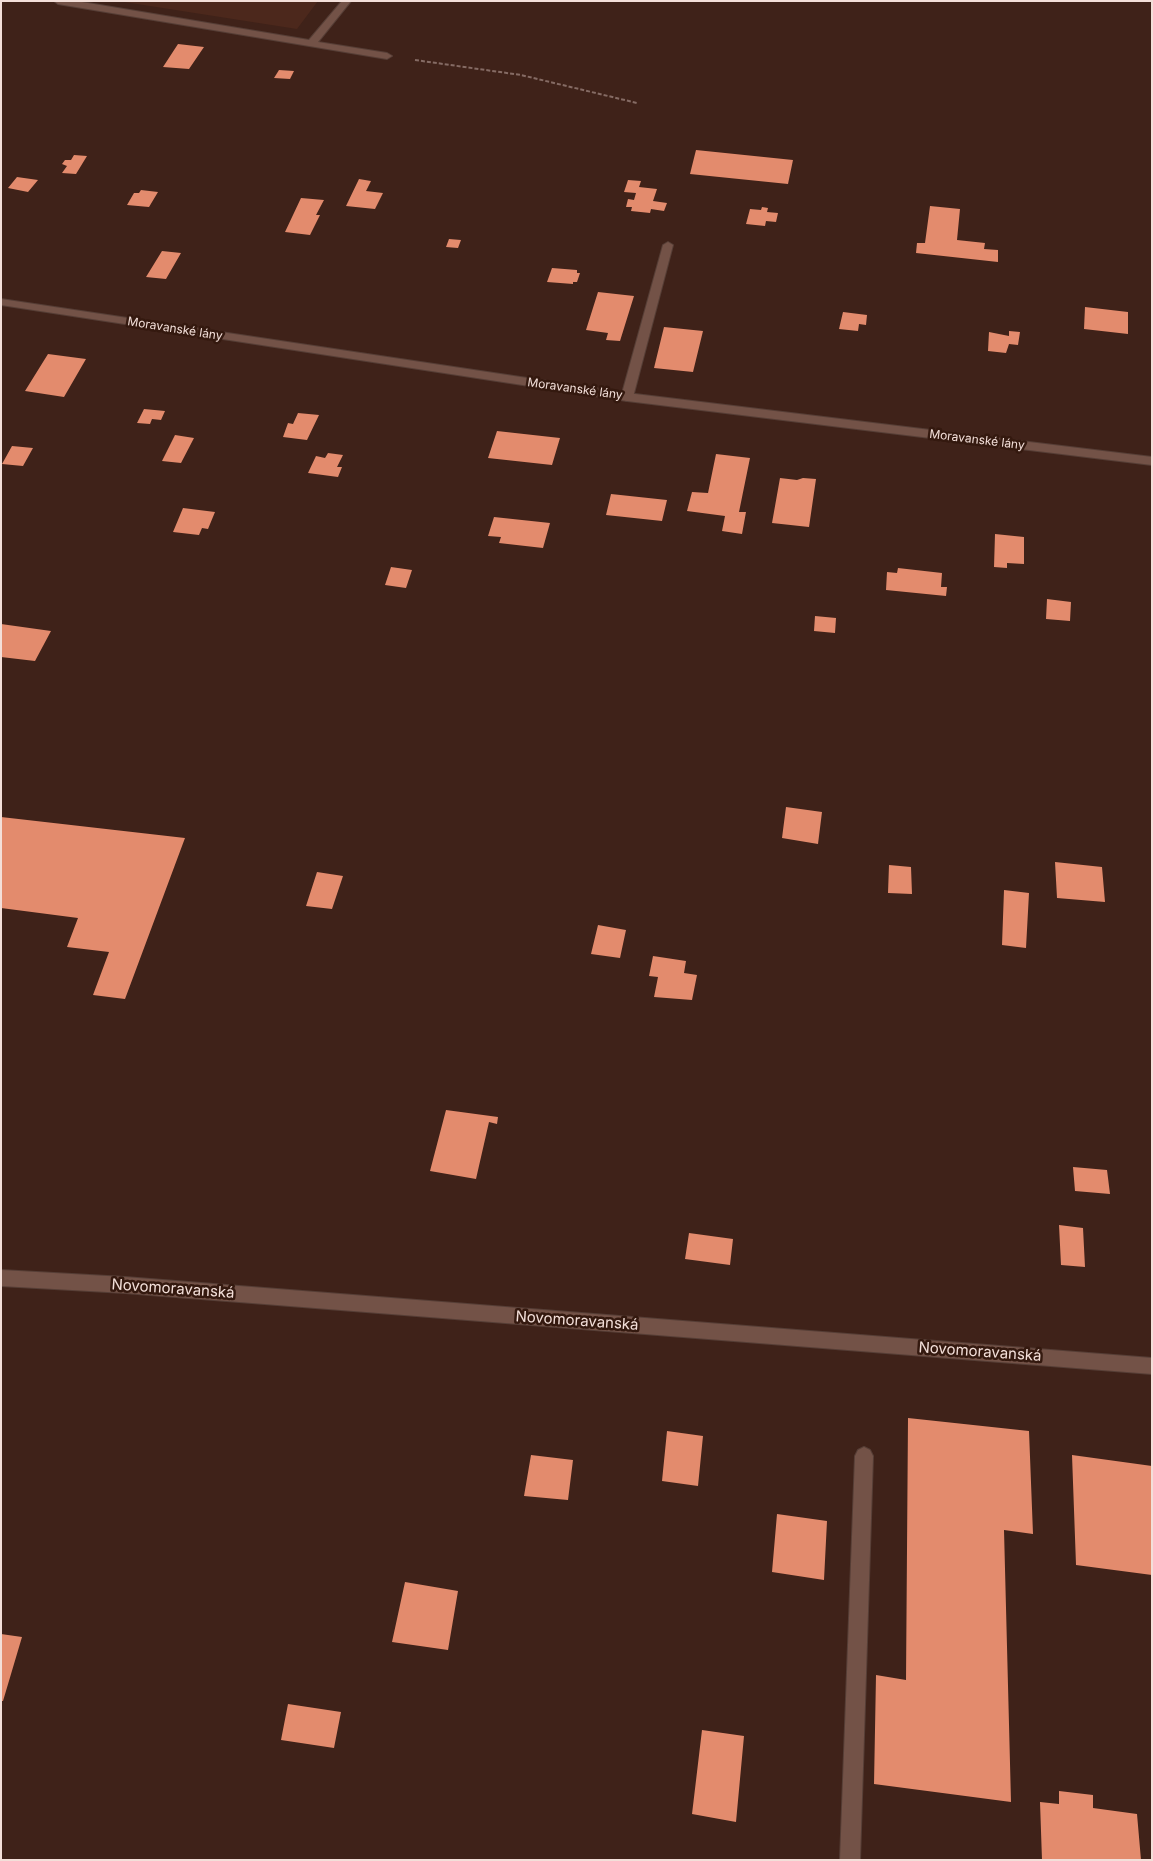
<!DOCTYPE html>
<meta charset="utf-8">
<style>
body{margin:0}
#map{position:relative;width:1153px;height:1861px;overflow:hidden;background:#3f2219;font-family:Inter,sans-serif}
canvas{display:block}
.frame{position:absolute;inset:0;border:2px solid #f3dfd9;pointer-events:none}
</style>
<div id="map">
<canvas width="1153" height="1861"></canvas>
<div class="frame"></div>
</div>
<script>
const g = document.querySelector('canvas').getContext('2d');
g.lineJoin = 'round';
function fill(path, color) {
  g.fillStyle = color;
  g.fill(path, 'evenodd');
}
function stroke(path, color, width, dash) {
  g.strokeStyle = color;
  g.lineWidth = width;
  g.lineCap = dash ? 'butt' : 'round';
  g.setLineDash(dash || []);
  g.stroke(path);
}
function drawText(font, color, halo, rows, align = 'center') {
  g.font = font + ' Inter,sans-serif';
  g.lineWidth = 5;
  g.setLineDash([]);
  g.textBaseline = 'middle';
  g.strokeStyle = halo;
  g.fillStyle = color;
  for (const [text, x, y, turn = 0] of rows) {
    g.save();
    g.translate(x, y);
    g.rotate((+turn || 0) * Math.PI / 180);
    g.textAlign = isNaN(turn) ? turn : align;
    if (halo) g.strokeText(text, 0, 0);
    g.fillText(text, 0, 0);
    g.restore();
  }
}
fill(new Path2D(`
 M118 1H318L297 29Z`), '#4c281c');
fill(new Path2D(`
 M178 44 204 47 189 69 163 67Z
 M279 70 294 71 290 79 274 78Z
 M696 150 793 160 788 184 690 174Z
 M74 155 87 156 76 174 62 173 67 166 62 164 65 160H71Z
 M17 177 38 180 28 192 8 188Z
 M359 179 371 181 366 191 383 193 375 209 346 206Z
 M628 180 641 181 639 187 657 189 653 201 667 203 664 211 651 209 650 213 631 211 632 207H626L628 199 634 200 636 193 624 192Z
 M141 190 158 192 149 207 127 205 134 193H139Z
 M301 198 324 200 316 215H320L310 235 285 232Z
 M930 206 960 209 957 240 985 243 984 249 998 250V262L916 253 917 243H925Z
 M762 207 768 208 767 212 778 213 776 222 766 221 765 226 746 224 750 209 761 210Z
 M449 239 461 240 458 248 446 247Z
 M162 251 181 253 166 279 146 277Z
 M552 268 577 270V273H580L577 282H573V284L547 282Z
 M598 292 634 296 620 341 606 340 608 333 586 330Z
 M1085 307 1128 312V334L1084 329Z
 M843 312 867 315 866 325 859 324 858 331 839 329Z
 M664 327 703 331 693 372 654 368Z
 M1009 331 1020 332 1018 345 1009 344 1006 353 988 351 989 332 1009 336Z
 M48 354 86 359 64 397 25 391Z
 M144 409 165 411 161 420 152 419 150 424 137 423Z
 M298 413 319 415 307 440 283 437 288 423 293 424Z
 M497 431 560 438 552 465 488 458Z
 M175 435 194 438 181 463 162 461Z
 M12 446 33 448 23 466 2 464Z
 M328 453 343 455 337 467H342L338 477 308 473 316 456 325 458Z
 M716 454 750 458 739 512H746L742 534 722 531 725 516 687 511 692 492 708 493Z
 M780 478 797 480 803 478 816 479 809 527 772 523Z
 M611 494 667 500 662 521 606 515Z
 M183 508 215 512 208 529 202 528 199 535 173 532Z
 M494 517 550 523 543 548 499 543 501 537 488 536Z
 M995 534 1024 537V564L1007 563V568L994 567Z
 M391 567 412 570 406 588 385 585Z
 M898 568 942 573 941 587H947L946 596 886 590 887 572 897 573Z
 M1047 599 1071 602 1070 621 1046 619Z
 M815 616 836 618 835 633 814 631Z
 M1 624 51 631 35 661 1 657Z
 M786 807 822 812 818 844 782 838Z
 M1 817 185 838 125 999 93 995 109 952 67 947 78 918 1 908Z
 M1055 862 1102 867 1105 902 1057 898Z
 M889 865 911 867 912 894 888 893Z
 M317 872 343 876 332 909 306 906Z
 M1004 890 1029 893 1026 948 1002 945Z
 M598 925 626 930 620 958 591 954Z
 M653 956 686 961 684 973 697 975 692 1000 654 997 658 977 649 976Z
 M446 1110 498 1117 497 1124 489 1122 476 1179 430 1171Z
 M1073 1167 1107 1170 1110 1194 1075 1191Z
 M1059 1225 1083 1228 1085 1267 1061 1265Z
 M689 1233 733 1239 730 1265 685 1259Z
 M908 1418 1029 1431 1033 1534 1004 1530 1011 1802 874 1784 876 1675 906 1680Z
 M667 1431 703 1436 698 1486 662 1481Z
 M531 1455 573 1460 568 1500 524 1496Z
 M1072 1455 1152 1466V1575L1076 1565Z
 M777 1514 827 1521 824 1580 772 1572Z
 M405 1582 458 1591 448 1650 392 1642Z
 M1 1634 22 1637 3 1701H1Z
 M288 1704 341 1712 334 1748 281 1740Z
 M702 1730 744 1736 736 1822 692 1814Z
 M1059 1791 1093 1795V1808L1137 1814 1141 1860H1042L1040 1802 1059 1804Z`), '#e38b6d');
const lane = new Path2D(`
 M668 242 673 245 633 397 627 401 623 399 621 397 663 245Z
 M864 1447 870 1450 873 1456 860 1860H840L855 1456 858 1450Z`);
const street = new Path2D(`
 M54 1H76L309 40 342 1H351L318 42 387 53 392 56 387 59 58 4Z
 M1 299 627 393 1152 457V465L627 401 1 305Z
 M1 1270 125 1277 1152 1358V1374L125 1293 1 1286Z`);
stroke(lane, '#563e36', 2);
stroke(street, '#563e36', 2);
stroke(new Path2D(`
 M415 60 521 75 637 103`), '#856b64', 2, [4, 2]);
fill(lane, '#735247');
fill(street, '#735247');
drawText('12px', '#f3dfd9', '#34190f', [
 ["Moravanské lány",175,329,9],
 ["Moravanské lány",575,389,8],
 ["Moravanské lány",977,440,7]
]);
drawText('15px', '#f3dfd9', '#34190f', [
 ["Novomoravanská",173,1289,4],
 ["Novomoravanská",577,1321,4],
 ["Novomoravanská",980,1352,4]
]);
</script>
